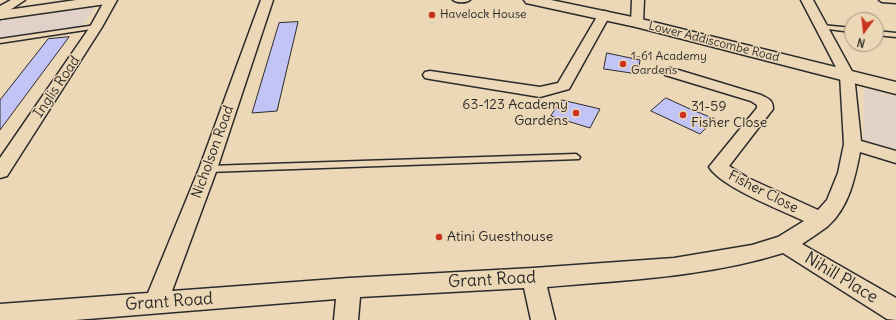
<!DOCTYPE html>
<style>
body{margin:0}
#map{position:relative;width:896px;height:320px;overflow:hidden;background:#ecd8b6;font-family:Delius,sans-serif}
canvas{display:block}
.north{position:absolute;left:844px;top:12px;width:40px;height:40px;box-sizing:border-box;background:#ecd8b6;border:1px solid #9f937e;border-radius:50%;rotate:195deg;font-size:11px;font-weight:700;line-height:16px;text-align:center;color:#2b2b2b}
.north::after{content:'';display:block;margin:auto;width:14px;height:18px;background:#c8321e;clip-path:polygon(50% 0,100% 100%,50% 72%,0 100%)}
</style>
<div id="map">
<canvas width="896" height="320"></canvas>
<div class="north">N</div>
</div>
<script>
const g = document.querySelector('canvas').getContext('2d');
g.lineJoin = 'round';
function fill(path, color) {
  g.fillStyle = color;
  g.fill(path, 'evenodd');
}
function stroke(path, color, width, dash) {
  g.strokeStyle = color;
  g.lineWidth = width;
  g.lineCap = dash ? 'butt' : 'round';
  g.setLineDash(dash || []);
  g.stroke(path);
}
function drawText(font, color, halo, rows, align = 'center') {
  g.font = font + ' Delius,sans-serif';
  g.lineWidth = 3;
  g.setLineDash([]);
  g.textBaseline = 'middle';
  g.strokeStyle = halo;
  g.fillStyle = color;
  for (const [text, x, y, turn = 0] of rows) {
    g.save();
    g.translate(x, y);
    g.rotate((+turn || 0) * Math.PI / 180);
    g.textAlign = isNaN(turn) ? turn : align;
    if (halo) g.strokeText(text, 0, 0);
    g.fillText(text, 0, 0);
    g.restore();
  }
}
fill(new Path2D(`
 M94 7 81 30 0 41V21Z
 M864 88 896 97V155L863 145Z`), '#e0d2c9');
const building = new Path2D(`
 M298 22 277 111 252 113 279 23Z
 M69 37 0 130V100L48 39Z
 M607 53 640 60 638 74 604 69Z
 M666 98 690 109 715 119 700 134 651 111Z
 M562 100 600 109 590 128 551 116Z`);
fill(building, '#c3c4f6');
stroke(building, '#2b2b2b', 1);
const service = new Path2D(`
 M453 0H470C466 3 457 3 453 0Z
 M879 0H896V3L882 2Z
 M96 25 98 26V28L0 43V39Z
 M822 25 852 28V32L820 28 819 27Z
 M876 31 896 33V37L876 35Z
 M576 154 580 157 579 159 208 172 203 169 208 166Z`);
const minor = new Path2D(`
 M11 0H25L7 12 4 18 0 19V6Z
 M105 0H117L102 27 7 176 0 178V158L90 27Z
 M261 0H273L217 169 172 291 349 278 533 268 674 258 752 245 778 237 804 221C781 210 721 187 709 167L757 108V105L751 101 665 75 663 72 665 69 670 68 675 69 761 95C769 99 773 100 773 109L729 166 748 178 818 210 827 200 838 173 844 144 840 75 801 0H813L854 75 861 141 896 151V163L860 152C855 178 849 207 828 226 820 232 811 238 802 244L896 298V320L887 319 783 253C706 277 626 280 547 287L555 320H531L524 288 360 297 358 320H334L336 299 75 320H0V304L148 293 199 169Z
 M632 0H644L643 23 641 26H633L631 23Z
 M604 11 608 12 610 15 569 89 540 97 430 79 425 78 423 75 425 72 430 71 540 87 558 83 598 15 600 12Z`);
const primary = new Path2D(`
 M76 0H113L111 3 106 4 0 19V11Z
 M524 0H551L637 18 896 82V94L636 27 526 3Z`);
stroke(service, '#2b2b2b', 3);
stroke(minor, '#2b2b2b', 3);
stroke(primary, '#2b2b2b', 3);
fill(service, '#ecd8b6');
fill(minor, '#ecd8b6');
fill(primary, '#ecd8b6');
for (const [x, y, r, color] of [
 [432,15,4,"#c8321e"],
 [623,64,4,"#c8321e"],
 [576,113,4,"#c8321e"],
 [683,115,4,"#c8321e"],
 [439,237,4,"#c8321e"]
]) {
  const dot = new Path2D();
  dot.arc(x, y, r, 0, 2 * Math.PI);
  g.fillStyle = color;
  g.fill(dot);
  stroke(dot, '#ecd8b6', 1.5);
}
drawText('12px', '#2b2b2b', '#ecd8b6', [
 ["Havelock House",440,15],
 ["1-61 Academy",631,57],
 ["Gardens",631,71]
], 'left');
drawText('12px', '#2b2b2b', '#ecd8b6', [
 ["Lower Addiscombe Road",714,42,14]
]);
drawText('14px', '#2b2b2b', '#ecd8b6', [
 ["Inglis Road",57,87,-56],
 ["Nicholson Road",213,152,-70],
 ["Fisher Close",763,192,27]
]);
drawText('14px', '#2b2b2b', '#ecd8b6', [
 ["63-123 Academy",568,105,"right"],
 ["Gardens",568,121,"right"],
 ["31-59",691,107],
 ["Fisher Close",691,123],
 ["Atini Guesthouse",447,237]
], 'left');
drawText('17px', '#2b2b2b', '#ecd8b6', [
 ["Nihill Place",841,278,31],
 ["Grant Road",492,280,-3],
 ["Grant Road",169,302,-4]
]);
</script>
